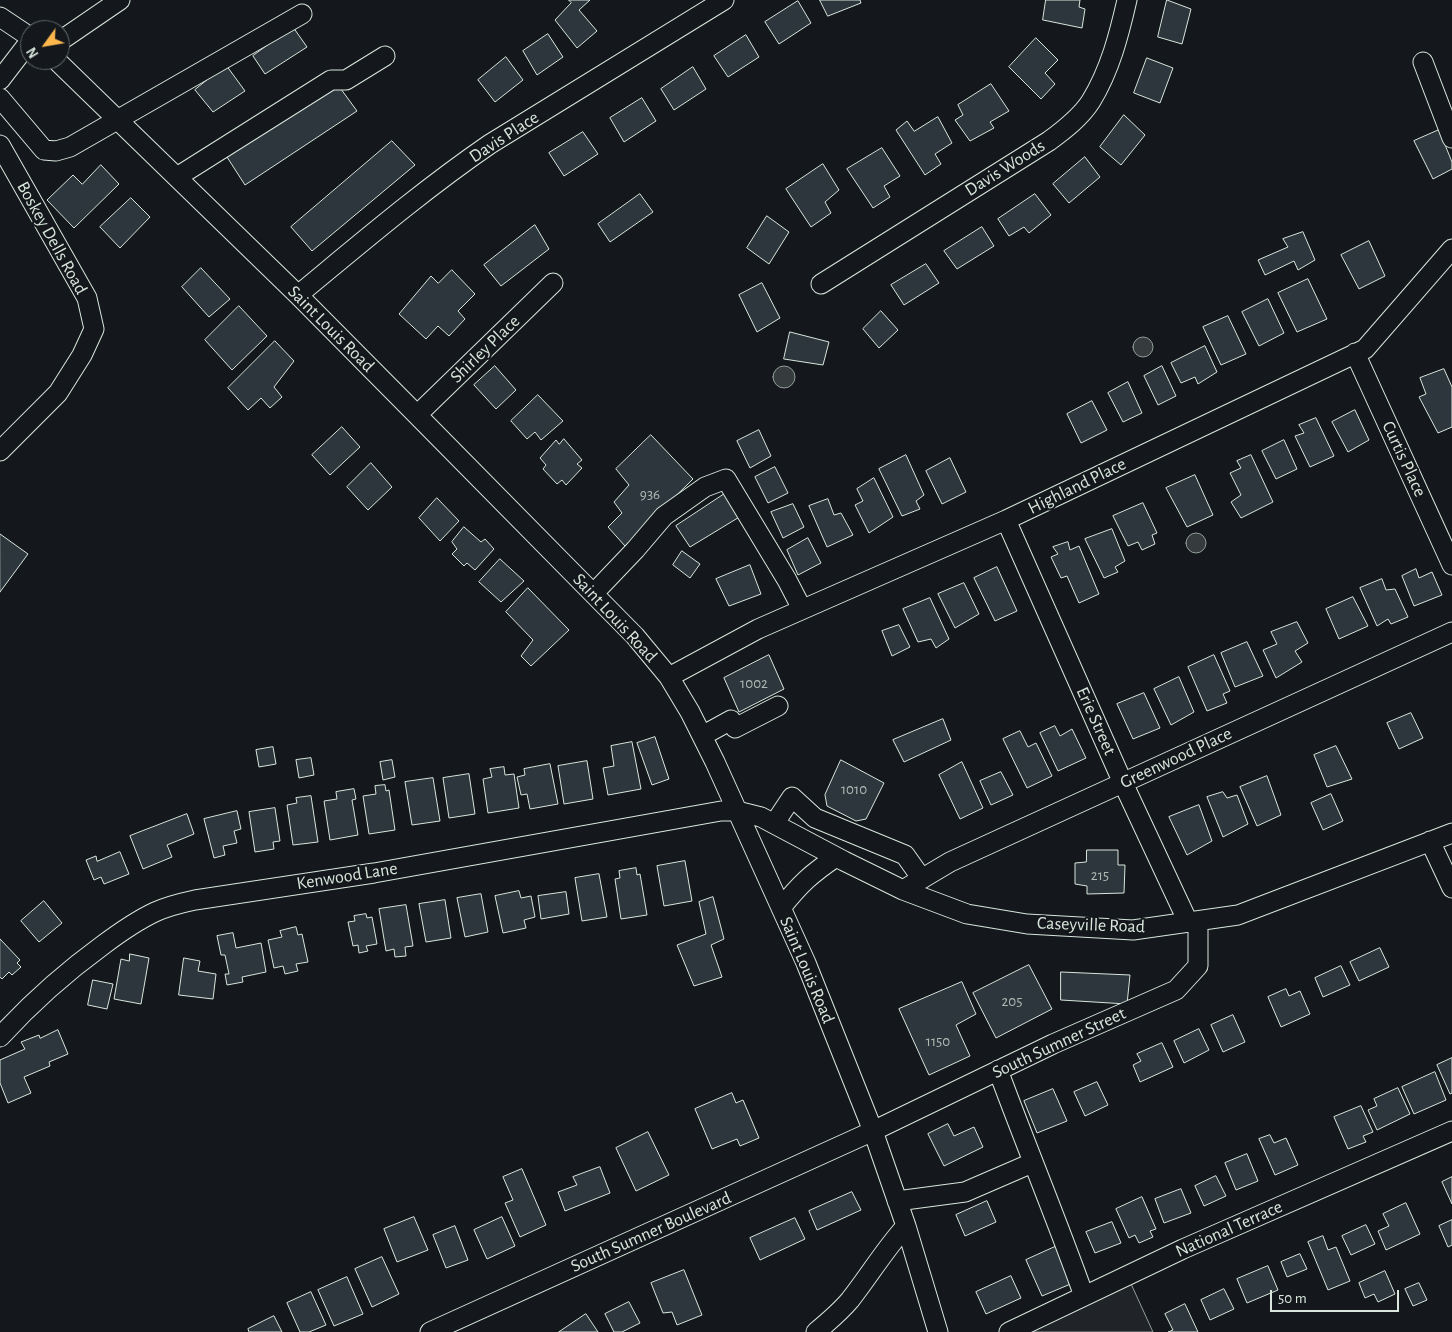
<!DOCTYPE html>
<style>
body{margin:0}
#map{position:relative;width:1452px;height:1332px;overflow:hidden;background:#14181c;font-family:"Alegreya Sans",sans-serif}
canvas{display:block}
.north{position:absolute;left:20px;top:20px;width:50px;height:50px;box-sizing:border-box;background:#14181c;border:1px solid #626a69;border-radius:50%;rotate:238deg;font-size:14px;font-weight:700;line-height:20px;text-align:center;color:#d8e6dc}
.north::after{content:'';display:block;margin:auto;width:18px;height:22px;background:#ffb74d;clip-path:polygon(50% 0,100% 100%,50% 72%,0 100%)}
.scale{position:absolute;left:1270px;top:1290px;width:129px;height:22px;box-sizing:border-box;border:2px solid #d8e6dc;border-top:0;padding-left:6px;font-size:15px;line-height:18px;white-space:nowrap;color:#d8e6dc;-webkit-text-stroke:4px #14181c;paint-order:stroke}
</style>
<div id="map">
<canvas width="1452" height="1332"></canvas>
<div class="north">N</div>
<div class="scale">50 m</div>
</div>
<script>
const g = document.querySelector('canvas').getContext('2d');
g.lineJoin = 'round';
function fill(path, color) {
  g.fillStyle = color;
  g.fill(path, 'evenodd');
}
function stroke(path, color, width, dash) {
  g.strokeStyle = color;
  g.lineWidth = width;
  g.lineCap = dash ? 'butt' : 'round';
  g.setLineDash(dash || []);
  g.stroke(path);
}
function drawText(font, color, halo, rows, align = 'center') {
  g.font = font + ' "Alegreya Sans",sans-serif';
  g.lineWidth = 4;
  g.setLineDash([]);
  g.textBaseline = 'middle';
  g.strokeStyle = halo;
  g.fillStyle = color;
  for (const [text, x, y, turn = 0] of rows) {
    g.save();
    g.translate(x, y);
    g.rotate((+turn || 0) * Math.PI / 180);
    g.textAlign = isNaN(turn) ? turn : align;
    if (halo) g.strokeText(text, 0, 0);
    g.fillText(text, 0, 0);
    g.restore();
  }
}
const green = new Path2D(`
 M1127 1275 1153 1332H1009Z`);
fill(green, '#202428');
stroke(green, '#939e99', 1);
const water = new Path2D(`
 M1133 347a10 10 0 1 1 20 0a10 10 0 1 1-20 0Z
 M773 377a11 11 0 1 1 22 0a11 11 0 1 1-22 0Z
 M1186 543a10 10 0 1 1 20 0a10 10 0 1 1-20 0Z`);
fill(water, '#363b3e');
stroke(water, '#939e99', 1);
const building = new Path2D(`
 M569 0H590L579 10 597 31 577 48 555 20 571 3Z
 M820 0H860L861 3 828 16Z
 M1046 0H1080L1079 7 1085 9 1082 28 1043 20Z
 M1167 0 1191 9 1182 44 1158 37Z
 M798 1 811 23 779 44 765 22Z
 M293 27 307 47 265 74 253 56Z
 M548 34 563 57 537 75 523 51Z
 M746 35 759 57 728 77 714 56Z
 M1036 38 1058 60 1045 73 1055 84 1041 99 1009 67Z
 M506 57 523 80 495 102 478 80Z
 M1147 58 1173 68 1160 103 1134 93Z
 M226 65 245 91 213 112 195 90Z
 M693 67 706 89 674 110 661 89Z
 M991 84 1009 111 990 122 994 128 970 141 955 120 963 115 958 105Z
 M338 85 357 111 245 185 227 157Z
 M642 98 656 121 624 142 610 118Z
 M1124 115 1145 135 1121 165 1100 147Z
 M938 117 952 143 935 154 941 164 925 175 896 130 907 121 914 131Z
 M1439 130 1452 162V169L1433 179 1414 141Z
 M583 132 598 154 564 176 549 153Z
 M392 141 415 165 312 251 291 227Z
 M882 148 900 176 884 186 890 197 873 208 847 169Z
 M1085 157 1100 177 1069 203 1053 184Z
 M823 164 839 190 825 202 831 213 811 227 786 189Z
 M101 165 119 184 74 228 47 200 73 175 82 184Z
 M640 194 653 212 610 242 598 224Z
 M1035 194 1051 215 1029 233 1024 227 1009 236 998 219Z
 M131 198 150 217 120 248 100 227Z
 M767 216 789 232 769 264 747 248Z
 M535 225 549 249 501 286 484 265Z
 M982 227 994 246 957 269 944 251Z
 M1303 232 1315 260 1298 270 1294 261 1265 275 1258 260 1288 247 1283 239Z
 M1369 241 1385 276 1359 289 1341 255Z
 M926 264 939 283 904 305 891 285Z
 M201 268 230 299 209 317 182 287Z
 M452 270 475 294 458 311 465 319 449 336 438 326 426 339 399 314 431 276 438 283Z
 M1308 279 1327 319 1297 332 1278 293Z
 M762 283 780 318 757 332 739 295Z
 M1268 299 1284 333 1259 346 1242 312Z
 M239 306 267 336 232 370 205 340Z
 M881 311 898 330 879 348 863 329Z
 M1228 316 1246 354 1221 365 1203 327Z
 M790 332 829 342 823 365 784 359Z
 M275 341 294 361 274 387 282 397 270 408 261 398 248 410 228 388Z
 M1205 346 1217 372 1198 384 1195 377 1181 383 1171 363Z
 M495 366 516 390 496 409 474 385Z
 M1162 366 1176 396 1158 405 1144 376Z
 M1444 369 1452 387V427L1438 433 1419 397 1426 394 1420 378Z
 M1128 382 1142 413 1123 422 1108 393Z
 M538 395 563 421 541 440 535 432 527 439 511 421Z
 M1092 401 1107 430 1081 443 1067 414Z
 M1355 410 1369 440 1348 452 1332 422Z
 M1316 418 1334 456 1310 467 1295 436 1304 433 1299 425Z
 M342 427 360 447 330 475 312 455Z
 M759 430 771 456 750 468 737 441Z
 M651 435 693 479 625 546 608 527 622 513 614 502 629 485 616 469Z
 M564 439 582 460 577 464 582 468 566 485 562 480 557 484 543 469 546 465 540 458 556 440 559 444Z
 M1284 440 1297 469 1276 479 1262 451Z
 M906 455 924 495 916 501 920 509 902 516 879 469Z
 M1251 455 1273 502 1241 518 1231 502 1241 495 1230 473 1241 468 1237 461Z
 M950 458 966 492 942 504 926 471Z
 M371 463 392 487 368 510 347 487Z
 M775 467 788 493 768 503 755 477Z
 M1195 475 1213 515 1187 527 1166 488Z
 M874 478 893 517 869 533 855 505 863 501 857 489Z
 M726 493 741 516 690 547 676 526Z
 M437 498 459 521 440 541 419 518Z
 M828 499 834 515 841 513 853 535 827 547 809 506Z
 M1143 503 1157 533 1152 535 1155 544 1142 550 1138 542 1128 546 1113 516Z
 M793 504 804 527 783 538 771 512Z
 M464 527 481 542 485 539 494 549 475 570 467 563 464 566 452 554 457 549 452 542Z
 M1112 529 1125 561 1115 567 1118 572 1104 578 1085 539Z
 M0 534 28 554 0 592Z
 M808 538 821 563 798 575 787 550Z
 M1068 542 1070 550 1079 546 1099 594 1079 603 1067 576 1061 578 1051 557 1058 554 1053 547Z
 M682 551 700 564 690 578 673 565Z
 M500 559 524 581 501 602 479 582Z
 M750 565 761 594 729 606 716 579Z
 M997 567 1017 611 995 621 974 578Z
 M1416 569 1419 578 1432 572 1442 595 1414 606 1402 576Z
 M1382 579 1386 590 1395 589 1408 617 1391 624 1388 619 1377 626 1360 588Z
 M964 583 979 614 955 628 938 594Z
 M528 588 569 630 531 666 521 656 533 640 506 612Z
 M1353 597 1368 626 1339 639 1326 609Z
 M930 598 949 639 936 648 931 639 918 642 903 609Z
 M1297 622 1308 643 1295 651 1302 662 1276 678 1263 650 1277 644 1271 632Z
 M899 625 910 647 892 656 882 631Z
 M1247 642 1263 676 1235 687 1221 653Z
 M769 655 784 689 739 712 724 678Z
 M1214 655 1230 691 1223 694 1227 703 1207 711 1188 667Z
 M1179 677 1194 712 1171 725 1154 689Z
 M1144 693 1160 728 1133 739 1117 704Z
 M1411 713 1423 738 1399 749 1387 723Z
 M943 719 951 740 904 762 893 740Z
 M1055 726 1060 736 1072 729 1086 758 1058 771 1040 733Z
 M1020 731 1028 747 1036 743 1052 776 1027 788 1003 739Z
 M655 737 669 779 652 785 637 743Z
 M632 742 641 789 608 795 603 768 614 766 611 746Z
 M1336 746 1352 779 1327 787 1314 755Z
 M273 747 276 764 259 767 256 750Z
 M311 758 314 775 299 778 296 760Z
 M392 760 395 777 383 780 380 762Z
 M841 760 884 783 866 819 856 821 827 806 825 795Z
 M587 761 593 799 564 804 558 766Z
 M962 762 983 808 960 819 939 775Z
 M550 764 558 804 530 809 527 794 521 795 517 777 525 775 524 769Z
 M504 767 505 775 514 774 519 808 488 813 483 779 492 777 490 769Z
 M1001 772 1013 795 991 805 980 781Z
 M469 774 475 814 449 818 443 778Z
 M1267 776 1281 815 1257 826 1240 787Z
 M433 778 440 821 412 825 405 782Z
 M385 785 386 791 389 790 395 830 369 834 363 796 376 794 375 786Z
 M354 789 356 799 352 800 358 835 330 840 324 801 337 799 336 792Z
 M1223 792 1227 798 1237 795 1248 824 1223 837 1207 797Z
 M1331 794 1343 821 1323 830 1311 803Z
 M311 796 318 842 293 845 287 805 297 803 296 798Z
 M1199 805 1212 841 1187 855 1169 817Z
 M275 808 280 841 273 842 274 849 255 852 249 812Z
 M237 811 241 829 234 831 237 843 223 846 225 855 214 858 204 819Z
 M187 814 194 834 167 845 172 857 143 869 130 836Z
 M1087 850H1118V865H1125L1124 893 1087 894V886L1075 884V863L1086 862Z
 M120 852 129 874 104 884 101 877 94 880 86 860 96 856 97 861Z
 M685 861 692 901 664 906 657 866Z
 M636 868 637 875 640 874 647 915 621 919 615 879 620 878 619 871Z
 M599 874 607 917 582 921 575 878Z
 M519 891 521 898 531 896 535 917 524 920 526 928 503 933 495 896Z
 M566 892 569 914 541 919 538 896Z
 M481 894 488 932 465 937 457 898Z
 M713 897 724 939 711 945 722 977 694 986 677 945 706 934 699 902Z
 M445 900 451 938 426 942 419 904Z
 M44 901 62 923 39 942 21 921Z
 M406 905 413 946 405 947 406 956 395 957 394 949 386 951 379 909Z
 M366 914 367 918 372 917 377 944 366 946 368 951 359 953 358 945 353 946 348 922 355 921 354 916Z
 M296 927 298 935 302 934 308 962 296 964 298 971 285 974 283 966 274 968 268 940 282 937 280 931Z
 M233 933 236 948 261 943 266 972 242 977 243 982 227 985 225 974H229L225 955H221L217 936Z
 M0 939 20 960 17 963 21 967 12 975 9 972 2 979 0 977Z
 M1380 948 1389 967 1359 981 1350 962Z
 M130 954 149 958 141 1004 114 999 121 959 129 961Z
 M184 958 200 961 198 971 216 974 213 999 179 995Z
 M1029 965 1052 1009 996 1038 973 993Z
 M1341 966 1350 985 1323 997 1315 978Z
 M1061 972 1130 975 1127 1004 1061 1000Z
 M93 980 113 984 107 1009 88 1005Z
 M962 982 976 1014 956 1025 970 1056 929 1075 899 1009Z
 M1286 989 1289 996 1300 991 1310 1014 1281 1027 1268 997Z
 M1233 1015 1245 1042 1223 1052 1211 1025Z
 M1199 1029 1209 1050 1184 1063 1174 1041Z
 M58 1030 68 1054 49 1062 50 1066 24 1077 31 1093 8 1103 0 1083V1060L25 1049 21 1042 39 1035 40 1038Z
 M1162 1043 1173 1067 1140 1082 1133 1065 1141 1061 1137 1054Z
 M1452 1058V1093L1450 1094 1437 1065Z
 M1435 1072 1446 1100 1414 1114 1402 1087Z
 M1097 1082 1108 1105 1085 1116 1074 1092Z
 M1398 1088 1410 1114 1377 1130 1368 1110 1377 1106 1374 1099Z
 M1053 1089 1067 1121 1037 1133 1024 1101Z
 M732 1093 736 1103 743 1100 759 1138 740 1146 737 1139 712 1149 695 1109Z
 M1361 1106 1373 1132 1363 1136 1366 1142 1348 1149 1334 1117Z
 M948 1124 954 1136 974 1127 983 1147 944 1166 928 1134Z
 M648 1132 669 1175 636 1191 616 1148Z
 M1270 1135 1274 1143 1286 1138 1298 1165 1275 1175 1259 1139Z
 M1247 1154 1258 1181 1236 1190 1225 1163Z
 M600 1167 610 1193 565 1211 558 1192 577 1185 573 1177Z
 M522 1169 546 1225 520 1237 505 1203 513 1200 503 1177Z
 M1216 1176 1226 1196 1204 1206 1195 1186Z
 M1452 1177V1204L1442 1182Z
 M1181 1189 1191 1213 1164 1223 1155 1199Z
 M852 1192 861 1210 817 1230 809 1211Z
 M1142 1197 1156 1229 1150 1231 1153 1237 1139 1243 1135 1235 1129 1238 1116 1209Z
 M987 1201 996 1222 965 1236 956 1215Z
 M1406 1203 1420 1234 1386 1250 1378 1231 1389 1226 1383 1214Z
 M414 1217 428 1250 397 1262 384 1229Z
 M502 1217 515 1246 487 1259 474 1230Z
 M795 1218 805 1239 760 1260 750 1238Z
 M1452 1220V1245L1448 1247 1439 1226Z
 M1112 1222 1121 1243 1095 1253 1086 1232Z
 M1366 1225 1375 1244 1351 1255 1342 1236Z
 M455 1226 468 1260 446 1268 433 1235Z
 M1323 1236 1328 1250 1336 1247 1350 1281 1328 1290 1308 1242Z
 M1057 1246 1073 1283 1042 1296 1026 1260Z
 M1300 1254 1307 1269 1287 1277 1281 1262Z
 M382 1257 399 1294 372 1307 355 1269Z
 M1268 1266 1278 1290 1247 1303 1237 1279Z
 M684 1270 702 1315 677 1325 672 1312 663 1313 651 1283Z
 M1385 1271 1395 1294 1378 1302 1374 1294 1365 1298 1359 1283Z
 M1011 1276 1021 1298 986 1314 976 1292Z
 M347 1277 363 1314 334 1326 318 1290Z
 M1419 1283 1427 1300 1413 1306 1405 1289Z
 M1224 1289 1234 1309 1210 1320 1201 1300Z
 M311 1292 326 1325 309 1332H300L287 1303Z
 M629 1302 640 1323 622 1332H614L605 1314Z
 M1185 1304 1198 1332H1168L1173 1330 1165 1314Z
 M586 1314 598 1332H559Z
 M274 1316 282 1332H249L248 1329Z`);
fill(building, '#2c363c');
stroke(building, '#d8e6dc', 1);
const minor = new Path2D(`
 M0 17 30 37
 M60 41 120 0
 M56 60 298 295 417 415 635 636 669 677 690 712 715 762 806 963 873 1131 906 1226 938 1332
 M1423 62 1452 138
 M0 80 30 41
 M0 98 44 150 56 151 70 147 302 14
 M0 145 87 298 94 329 82 355 58 393 0 451
 M177 177 331 80H346L385 56
 M821 284 1049 141C1064 130 1081 117 1091 101 1110 70 1119 35 1127 0
 M298 295C361 243 423 190 490 144L724 0
 M1355 353 1452 565
 M417 415 553 283
 M1006 520 1123 783 1188 922
 M594 593 635 550 664 516 705 487 726 479 787 580 802 609
 M669 677 758 629 1006 520 1365 349 1452 249
 M702 736 731 720 735 728 778 706
 M774 824 792 797 815 818 905 855 922 879
 M1430 841 1452 888
 M903 890 950 862 1452 632
 M781 908C800 884 811 874 836 857
 M0 1037C31 1003 66 972 103 945 119 933 136 921 155 912 168 906 181 903 195 900L374 873 721 811H737L761 817 844 861 903 890 967 914 1027 924 1133 930 1238 915 1452 833
 M998 1070C1026 1146 1057 1220 1084 1296
 M897 1201 965 1192 1032 1163
 M430 1332 873 1131 1053 1044 1176 990 1198 966V921
 M816 1332C828 1322 840 1312 850 1300 869 1276 885 1249 906 1226
 M1009 1332 1183 1249 1452 1131`);
stroke(minor, '#d8e6dc', 21);
stroke(minor, '#14181c', 19);
drawText('15px', '#adbab4', null, [
 ["936",650,494],
 ["1002",754,683],
 ["1010",854,789],
 ["215",1100,875],
 ["205",1012,1001],
 ["1150",938,1041]
]);
drawText('18px', '#d8e6dc', '#14181c', [
 ["Davis Place",504,137,-33],
 ["Davis Woods",1005,168,-32],
 ["Boskey Dells Road",52,238,61],
 ["Saint Louis Road",331,329,45],
 ["Shirley Place",485,349,-44],
 ["Curtis Place",1404,459,65],
 ["Highland Place",1077,486,-26],
 ["Saint Louis Road",615,618,47],
 ["Erie Street",1096,721,66],
 ["Greenwood Place",1176,758,-25],
 ["Kenwood Lane",347,876,-9],
 ["Caseyville Road",1091,925,2],
 ["Saint Louis Road",807,970,67],
 ["South Sumner Street",1059,1043,-25],
 ["National Terrace",1229,1229,-24],
 ["South Sumner Boulevard",651,1232,-24]
]);
</script>
